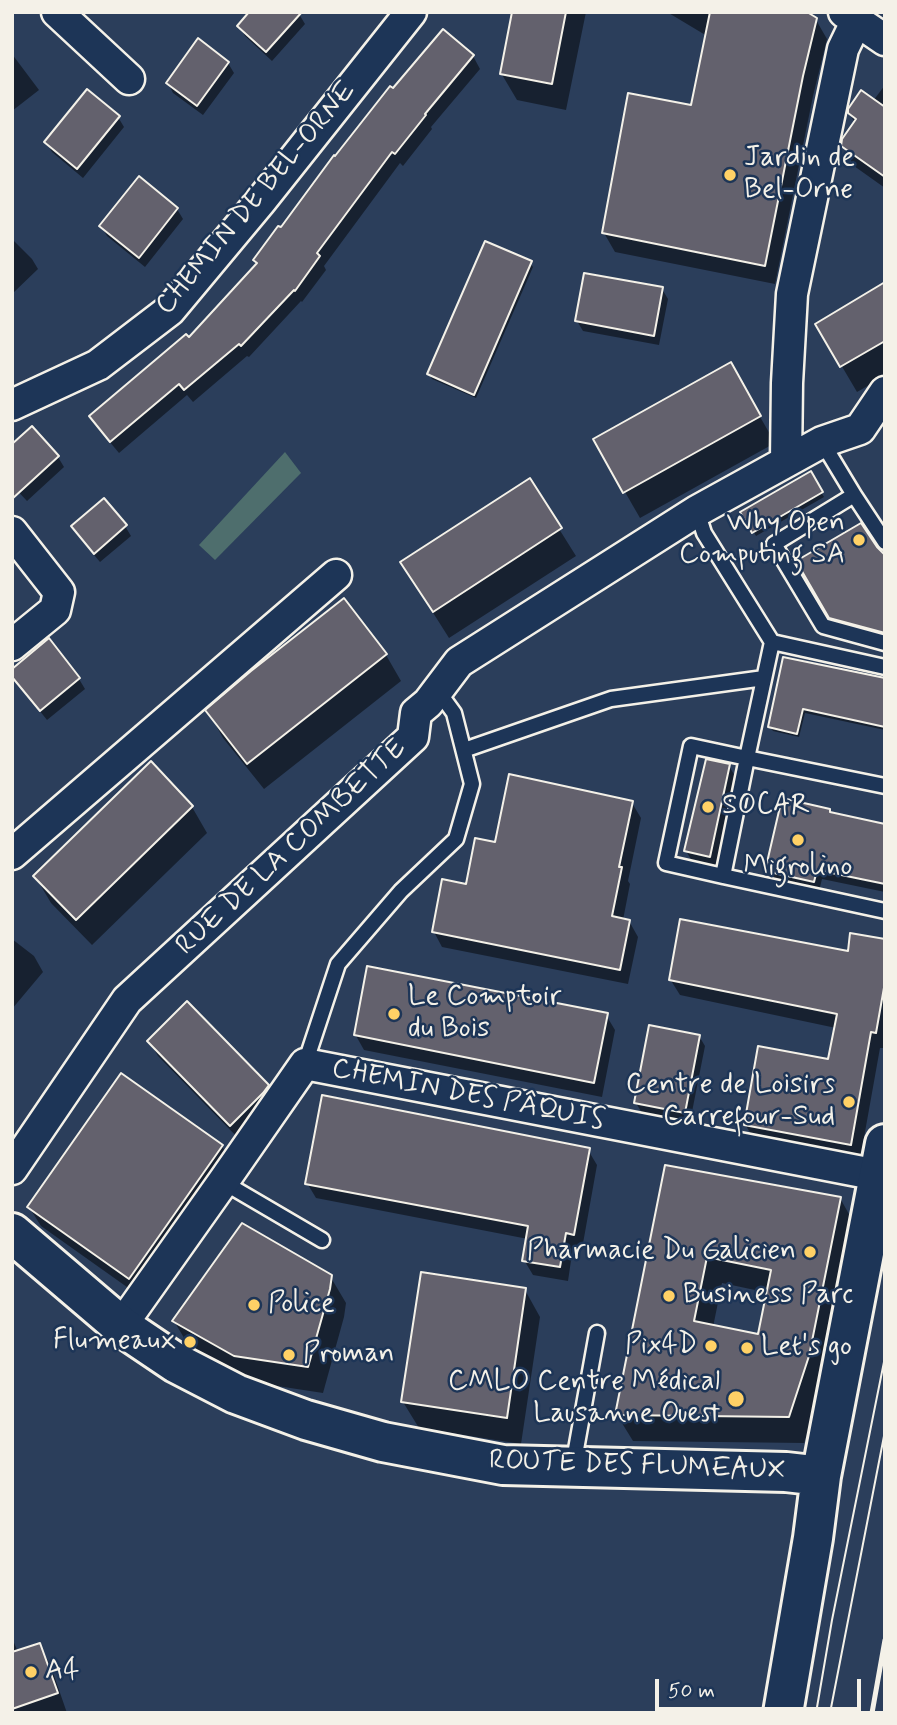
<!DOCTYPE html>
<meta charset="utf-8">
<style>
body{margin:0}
#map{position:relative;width:897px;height:1725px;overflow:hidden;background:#2b3e5b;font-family:Mynerve,sans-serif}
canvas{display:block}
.frame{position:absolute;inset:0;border:14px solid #f4f1e8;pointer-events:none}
.scale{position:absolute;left:655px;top:1679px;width:206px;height:32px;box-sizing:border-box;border:4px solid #f4f1e8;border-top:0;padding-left:9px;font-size:21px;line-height:24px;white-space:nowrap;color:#f4f1e8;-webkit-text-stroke:5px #1d3557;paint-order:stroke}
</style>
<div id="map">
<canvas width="897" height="1725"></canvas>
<div class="frame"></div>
<div class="scale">50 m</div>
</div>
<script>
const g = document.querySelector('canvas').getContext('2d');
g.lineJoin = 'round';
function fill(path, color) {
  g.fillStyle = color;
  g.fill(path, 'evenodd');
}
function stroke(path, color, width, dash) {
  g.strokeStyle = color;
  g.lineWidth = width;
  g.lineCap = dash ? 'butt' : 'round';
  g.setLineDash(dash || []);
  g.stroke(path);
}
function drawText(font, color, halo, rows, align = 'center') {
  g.font = font + ' Mynerve,sans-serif';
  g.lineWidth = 5;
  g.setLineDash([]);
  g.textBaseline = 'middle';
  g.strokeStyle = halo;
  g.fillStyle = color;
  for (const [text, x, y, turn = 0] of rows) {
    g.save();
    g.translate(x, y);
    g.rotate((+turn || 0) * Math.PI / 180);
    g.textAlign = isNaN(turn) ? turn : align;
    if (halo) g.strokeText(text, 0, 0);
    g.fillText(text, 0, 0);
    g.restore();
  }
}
fill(new Path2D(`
 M285 452 301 473 215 560 199 545Z`), '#4e6e6d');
fill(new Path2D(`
 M513 12H586L566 110 517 100 501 73Z
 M667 12H804L816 20 827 39 813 96 775 284 615 252 604 233 693 107 707 36Z
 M299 14 305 24 272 61 245 36 239 26Z
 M12 54 39 90 12 111Z
 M473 56 480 69 431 127 432 129 403 166 400 163 324 266 326 270 302 302 301 301 249 357 247 356 193 402 187 395 119 453 99 429 91 416 189 340 258 265 281 230 393 91Z
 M228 63 234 73 203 115 173 93 168 83Z
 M885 85V188L854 166 843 146 855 123 849 113 873 101Z
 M118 117 124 127 83 178 52 152 46 142Z
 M139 179 177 209 183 219 145 267 107 236 101 226Z
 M12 239 32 259 38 269 12 294Z
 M530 263 533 267 476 398 432 379 429 374Z
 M885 284V376L857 392 817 324Z
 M662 289 668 299 659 345 583 331 577 321Z
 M730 364 775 443 640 518 595 440Z
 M32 429 58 457 64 467 27 501 12 485Z
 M811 474 824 497 756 536 743 513Z
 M529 481 576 556 449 638 418 589Z
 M125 526 131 536 100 562 79 537 73 527Z
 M876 548 885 556V649L843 637 798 562Z
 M386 655 401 681 264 789 223 738 208 711Z
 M784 659 885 680V730L805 713 799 737 773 731 770 727Z
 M12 676 79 679 85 689 47 720Z
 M729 766 738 781 718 872 695 866 686 851Z
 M632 803 641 818 628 881 630 884 623 920 629 921 638 937 628 984 442 947 434 932 496 844Z
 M192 807 207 833 92 945 51 903 35 876Z
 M829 810 832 815 885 826V892L822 879 819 891 773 880 767 871Z
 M12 939 34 956 43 972 12 1009Z
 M885 941V1048H880L860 1160 755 1141 745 1124 830 1061 836 1028 680 995 670 979 849 953Z
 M606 1015 615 1030 602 1097 364 1050 355 1034Z
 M699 1036 705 1046 690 1122 642 1113 636 1103Z
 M149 1041 268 1086 277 1101 240 1140 158 1056Z
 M222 1146 233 1166 141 1297 41 1226 29 1207Z
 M588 1150 597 1165 582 1249 573 1247 568 1281 533 1275 524 1260 528 1239 316 1198 307 1183Z
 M667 1167 840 1198 855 1225 824 1384 804 1443 633 1441 617 1415ZM722 1283 769 1293 760 1336 713 1327Z
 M330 1276 346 1303 344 1317 323 1393 251 1382 190 1348 174 1321Z
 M525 1290 540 1317 521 1444 419 1428 403 1402Z
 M12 1638 18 1652 39 1645 50 1664 67 1713H12Z`), '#0007');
const building = new Path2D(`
 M249 12H302L266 52 237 26Z
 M512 12H566L552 84 500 74Z
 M710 12H807L817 18 803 76 765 266 602 233 628 93 691 105Z
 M443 29 474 55 425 114 426 115 395 154 392 152 317 253 320 256 295 291 294 290 241 346 239 344 184 390 179 384 110 442 89 416 186 334 189 337 257 263 253 260 278 226 281 227 334 155 335 156 390 86 393 88Z
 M198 38 229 62 197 106 166 83Z
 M87 89 120 116 77 169 44 142Z
 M861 90 885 107V177L841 146 842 139 856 119 848 113V109Z
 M139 176 178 208 139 258 99 226Z
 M485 241 532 261 474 395 427 374Z
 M584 273 663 287 654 336 575 321Z
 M885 282V341L840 367 815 324Z
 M731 362 761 416 623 493 593 439Z
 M32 426 59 456 12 499V444Z
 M811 471 823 492 752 533 740 512Z
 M530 478 562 528 433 612 400 562Z
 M104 498 127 525 94 554 71 526Z
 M861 523 877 547 885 555V633L829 618 796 561Z
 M344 598 387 654 247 764 205 710 251 671Z
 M49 638 80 678 40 711 12 677V669Z
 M783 657 885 678V727L803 709 797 734 768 727Z
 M706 759 730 764 710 857 684 851Z
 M151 761 193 806 76 920 33 876Z
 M509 774 633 801 619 867H622L612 916 630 920 620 970 432 932 442 879 466 884 475 838 495 842Z
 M782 798 830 809V812L885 824V884L817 870 814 882 765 871Z
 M680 919 848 951 850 933 885 939V982L876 1033 871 1032 851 1145 744 1125 758 1046 828 1059 837 1014 669 980Z
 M367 966 608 1013 594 1083 354 1035Z
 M187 1001 269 1085 263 1093 230 1126 147 1041Z
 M649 1025 700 1035 685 1113 634 1103Z
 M121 1073 223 1145 129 1279 27 1207Z
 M322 1095 590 1148 574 1235 566 1233 560 1267 522 1261 528 1226 305 1184Z
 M665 1165 841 1197 809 1356 789 1417 615 1415ZM707 1257 771 1270 758 1334 694 1321Z
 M242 1223 332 1275 330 1289 308 1367 234 1356 172 1321Z
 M421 1272 526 1288 507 1418 401 1402Z
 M40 1643 58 1693 12 1709V1652Z`);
fill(building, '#63616d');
stroke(building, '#f4f1e8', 2);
const lane = new Path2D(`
 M822 442 854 495
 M697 511 704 533 772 642 885 667
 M885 542 854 495 774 544 823 626 885 643
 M464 750 611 699 764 678
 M885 786 747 758 723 876 885 911
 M723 876 666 863 691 746 747 758 772 642
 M305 1064 338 964 401 891 456 839 472 784 454 713 438 691
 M223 1182 322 1240
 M573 1466 597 1333`);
const street = new Path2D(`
 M57 12 129 79
 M844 12 885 40
 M12 405 98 365 170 310 260 202 411 12
 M786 460 787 383 792 294 843 49 856 22
 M12 532 59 592 55 610 12 645
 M12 854 336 575
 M12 1169 127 1000 413 737 416 713 428 703 459 662 697 511 822 442 860 429 885 392
 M121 1326 223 1182 305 1064 878 1175`);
const secondary = new Path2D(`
 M12 1233 121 1326 176 1363 236 1394 306 1420 383 1442 503 1465 786 1472 821 1476
 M783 1713 813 1538 821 1476 885 1144`);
stroke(lane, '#f4f1e8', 19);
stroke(street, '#f4f1e8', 35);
stroke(secondary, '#f4f1e8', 44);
stroke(lane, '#1d3557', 14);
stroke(street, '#1d3557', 30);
stroke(secondary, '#1d3557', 38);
stroke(new Path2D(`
 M816 1713 832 1620 885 1357
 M830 1713 885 1431`), '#f4f1e8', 2);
stroke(new Path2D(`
 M872 1713 885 1640`), '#f4f1e8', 5);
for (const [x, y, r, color] of [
 [730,175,7,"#ffd166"],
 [859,540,7,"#ffd166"],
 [708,807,7,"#ffd166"],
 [798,840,7,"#ffd166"],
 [394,1014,7,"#ffd166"],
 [849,1102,7,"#ffd166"],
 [810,1252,7,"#ffd166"],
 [669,1296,7,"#ffd166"],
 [254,1305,7,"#ffd166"],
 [190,1342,7,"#ffd166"],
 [711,1346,7,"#ffd166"],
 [747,1348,7,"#ffd166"],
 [289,1355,7,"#ffd166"],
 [736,1399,9,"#ffd166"],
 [31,1672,7,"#ffd166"]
]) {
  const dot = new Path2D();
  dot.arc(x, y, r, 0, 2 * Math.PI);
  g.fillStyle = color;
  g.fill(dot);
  stroke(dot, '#1d3557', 2.5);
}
drawText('28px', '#f4f1e8', '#1d3557', [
 ["Jardin de",744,159],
 ["Bel-Orne",744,191],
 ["Why Open",845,524,"right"],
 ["Computing SA",845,556,"right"],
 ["SOCAR",722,807],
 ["Migrolino",798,868,"center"],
 ["Le Comptoir",408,998],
 ["du Bois",408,1030],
 ["Centre de Loisirs",835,1086,"right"],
 ["Carrefour-Sud",835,1118,"right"],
 ["Pharmacie Du Galicien",796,1252,"right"],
 ["Business Parc",683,1296],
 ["Police",268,1305],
 ["Flumeaux",176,1342,"right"],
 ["Pix4D",697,1346,"right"],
 ["Let's go",761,1348],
 ["Proman",303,1355],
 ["CMLO Centre Médical",720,1383,"right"],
 ["Lausanne Ouest",720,1415,"right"],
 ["A4",45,1672]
], 'left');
drawText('28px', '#f4f1e8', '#1d3557', [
 ["CHEMIN DE BEL-ORNE",257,199,-50],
 ["RUE DE LA COMBETTE",292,848,-43],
 ["CHEMIN DES PÂQUIS",468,1096,11],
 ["ROUTE DES FLUMEAUX",637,1467,2]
]);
</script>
